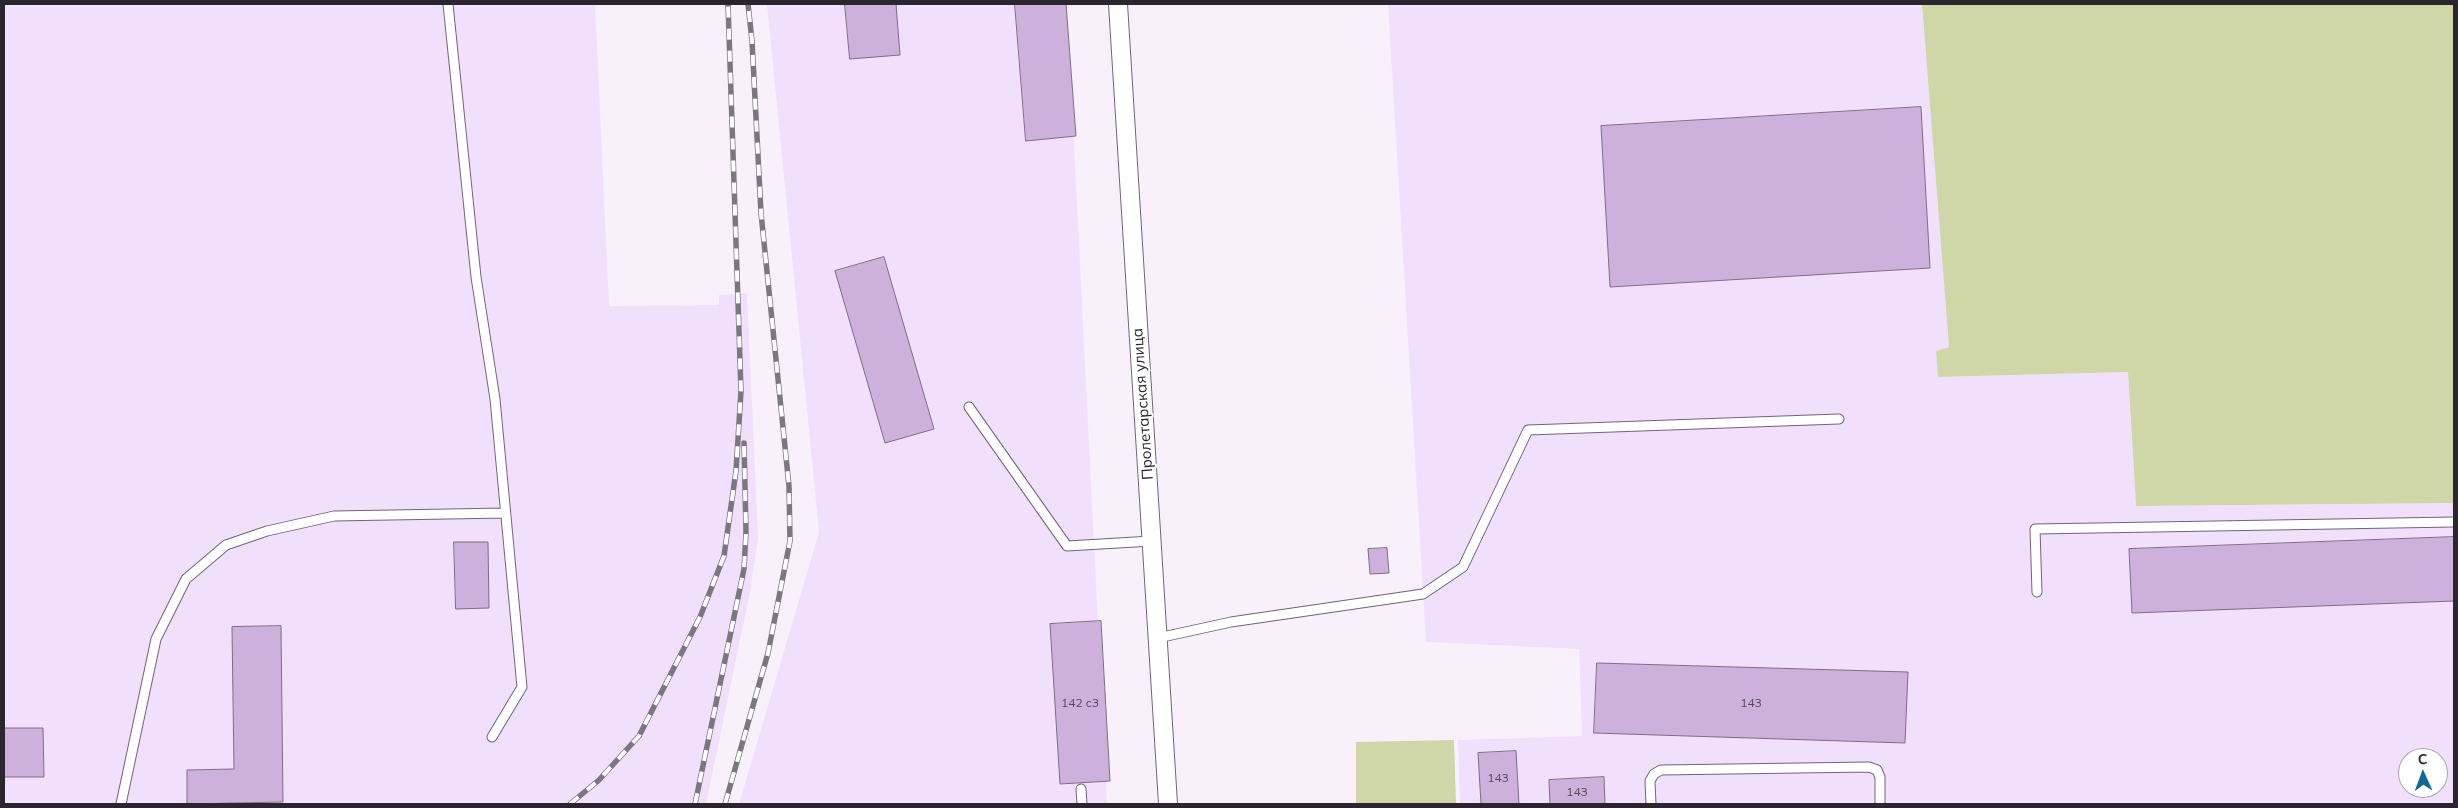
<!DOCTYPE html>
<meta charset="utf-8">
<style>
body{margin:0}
#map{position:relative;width:2458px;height:808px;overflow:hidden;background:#f8f1fc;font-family:Mulish,sans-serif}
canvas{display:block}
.frame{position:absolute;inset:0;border:5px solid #2b252f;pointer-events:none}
.north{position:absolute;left:2398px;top:748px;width:50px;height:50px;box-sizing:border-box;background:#fff;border:1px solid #aaa8ac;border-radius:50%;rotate:358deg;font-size:14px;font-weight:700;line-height:20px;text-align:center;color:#2b252f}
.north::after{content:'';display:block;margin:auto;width:18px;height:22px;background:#126798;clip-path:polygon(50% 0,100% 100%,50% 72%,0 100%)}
</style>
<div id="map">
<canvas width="2458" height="808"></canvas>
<div class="frame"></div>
<div class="north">С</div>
</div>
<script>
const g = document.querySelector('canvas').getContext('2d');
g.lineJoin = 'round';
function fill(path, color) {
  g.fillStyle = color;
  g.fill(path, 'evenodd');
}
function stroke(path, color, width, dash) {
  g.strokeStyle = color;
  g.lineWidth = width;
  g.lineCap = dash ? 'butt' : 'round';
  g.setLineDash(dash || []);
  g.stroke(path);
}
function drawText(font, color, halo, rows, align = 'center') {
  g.font = font + ' Mulish,sans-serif';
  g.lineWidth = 4;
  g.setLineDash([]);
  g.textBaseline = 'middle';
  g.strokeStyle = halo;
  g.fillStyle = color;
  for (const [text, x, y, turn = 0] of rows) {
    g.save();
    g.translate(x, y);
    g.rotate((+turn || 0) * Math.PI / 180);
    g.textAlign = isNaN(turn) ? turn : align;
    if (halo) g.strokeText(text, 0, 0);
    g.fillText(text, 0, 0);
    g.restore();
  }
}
fill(new Path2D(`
 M4 4H595L609 306 719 305V295L747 293 758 538 750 592 706 804H4Z
 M767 4H1067L1107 804H739L819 532Z
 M1388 4H1922L1949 347 1936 351 1938 377 2128 372 2136 506 2454 503V804H1460L1458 740 1582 736 1579 649 1426 642ZM2408 758H2438V788H2408Z`), '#f1e0fb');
fill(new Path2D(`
 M1922 4H2454V503L2136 506 2128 372 1938 377 1936 351 1949 347Z
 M1454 740 1456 804H1356V742Z`), '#cfd6a8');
const building = new Path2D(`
 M845 4H896L900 55 850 59Z
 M1015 4H1066L1076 136 1026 141Z
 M1921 107 1930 268 1610 287 1601 126Z
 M884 257 934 429 885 443 835 271Z
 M2454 537V601L2132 613 2129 549Z
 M454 542H488L489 608 456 609Z
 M1387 548 1389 573 1370 574 1368 549Z
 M1101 621 1110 781 1060 784 1050 624Z
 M281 626 283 802 187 804V770L234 769 232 627Z
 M1597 663 1908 672 1905 743 1594 733Z
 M4 728H43L44 777H4Z
 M1516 751 1519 804H1481L1478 753Z
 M1604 777 1605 804H1550L1549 780Z`);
fill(building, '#ceb0dd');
stroke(building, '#7d6e85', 1);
const lane = new Path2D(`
 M448 4 476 277 495 399 522 687 492 737
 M969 407 1067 546 1152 541
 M2037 592 2035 529 2454 522
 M1158 638 1231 622 1423 594 1463 567 1528 430 1839 419
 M1081 789 1082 804
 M121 804 156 639 186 579 226 545 267 531 334 516 505 513
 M1651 804 1650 781 1654 774 1661 770 1869 767 1877 770 1880 777V804`);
const street = new Path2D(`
 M1118 4 1168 804`);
stroke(lane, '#72637b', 11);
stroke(street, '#72637b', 20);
stroke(lane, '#fff', 9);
stroke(street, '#fff', 18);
const rail = new Path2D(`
 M570 804 599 780 639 736 700 617 724 556 736 471 741 391 728 4
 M695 804 744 569 746 532 744 443
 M725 804 768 653 790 541 789 486 761 213 752 41 748 4`);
stroke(rail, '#7c7680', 5.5);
stroke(rail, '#fff', 4, [11]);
drawText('12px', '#54485a', null, [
 ["142 с3",1080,703],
 ["143",1751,703],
 ["143",1498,778],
 ["143",1577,792]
]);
drawText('15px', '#2b252f', '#fff', [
 ["Пролетарская улица",1143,404,-94]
]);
</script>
